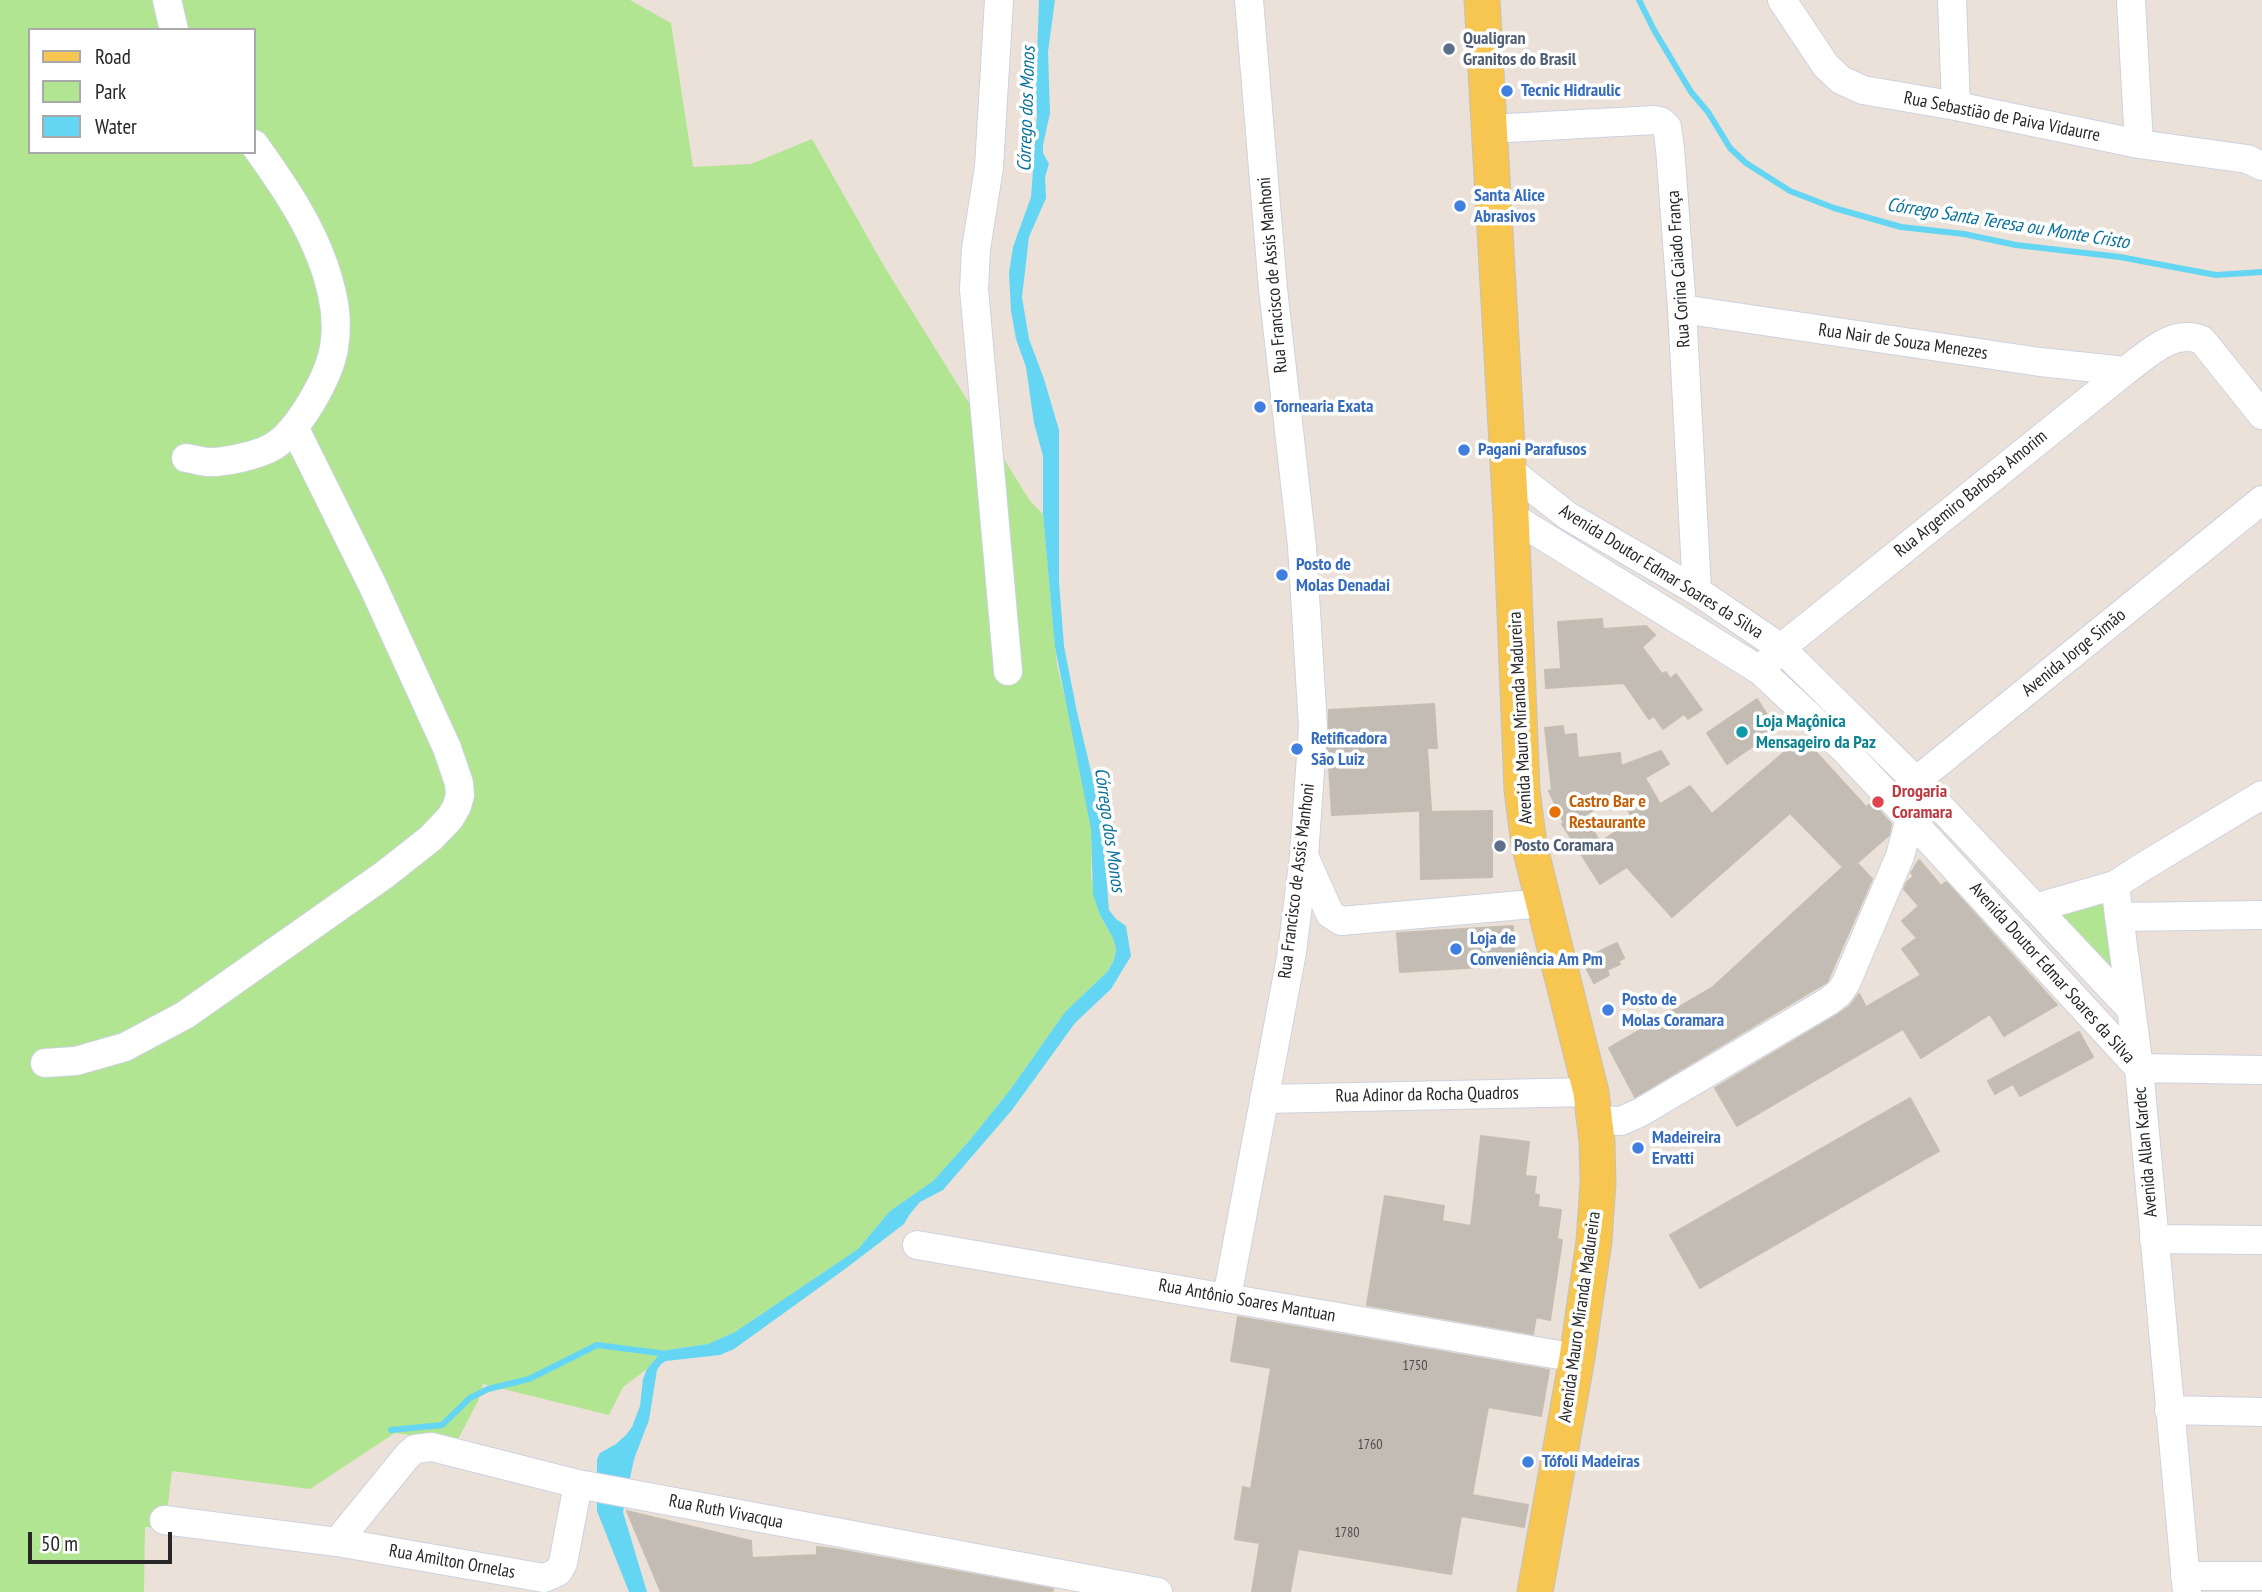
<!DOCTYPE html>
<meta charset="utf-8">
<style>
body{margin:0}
#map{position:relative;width:2262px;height:1592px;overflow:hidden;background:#ebe1d8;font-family:"PT Sans Narrow",sans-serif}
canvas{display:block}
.legend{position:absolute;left:28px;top:28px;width:228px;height:126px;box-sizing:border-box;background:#fff;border:2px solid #a9a9a9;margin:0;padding:9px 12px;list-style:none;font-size:21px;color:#272727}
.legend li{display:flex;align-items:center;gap:14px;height:35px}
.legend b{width:35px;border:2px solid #a9a9a9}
.scale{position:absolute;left:28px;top:1532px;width:144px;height:32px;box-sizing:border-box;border:4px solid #272727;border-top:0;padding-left:9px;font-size:21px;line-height:24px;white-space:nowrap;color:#272727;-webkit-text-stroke:5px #fff;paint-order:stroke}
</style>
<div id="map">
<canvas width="2262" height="1592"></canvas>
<ul class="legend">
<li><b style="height:9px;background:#f6c651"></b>Road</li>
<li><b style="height:19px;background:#b2e591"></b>Park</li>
<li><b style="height:19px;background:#64d6f3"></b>Water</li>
</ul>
<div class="scale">50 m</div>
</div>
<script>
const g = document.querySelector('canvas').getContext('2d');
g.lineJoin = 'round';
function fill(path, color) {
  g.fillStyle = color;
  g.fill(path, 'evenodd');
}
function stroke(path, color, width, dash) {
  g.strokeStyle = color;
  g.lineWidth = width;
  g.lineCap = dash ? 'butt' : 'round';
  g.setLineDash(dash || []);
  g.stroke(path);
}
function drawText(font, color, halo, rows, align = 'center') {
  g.font = font + ' "PT Sans Narrow",sans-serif';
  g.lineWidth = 7;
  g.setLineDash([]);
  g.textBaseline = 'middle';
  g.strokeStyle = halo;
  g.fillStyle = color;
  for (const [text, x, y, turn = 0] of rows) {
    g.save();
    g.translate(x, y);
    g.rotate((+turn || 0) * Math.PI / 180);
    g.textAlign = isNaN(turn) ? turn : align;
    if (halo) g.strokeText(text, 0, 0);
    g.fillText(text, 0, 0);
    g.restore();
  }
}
fill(new Path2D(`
 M0 0H630L671 23 693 167 751 164 812 139 884 266 1030 501 1043 514 1057 665 1076 743 1092 829 1091 877 1100 915 1113 938 1116 949 1114 960 1108 971 1065 1012 1010 1090 969 1141 933 1181 890 1211 858 1249 735 1332 708 1344 667 1350 658 1356 647 1369 623 1387 609 1415 483 1384 478 1401 457 1441 395 1433 310 1489 172 1471 165 1528 145 1527 144 1592H0ZM30 30H254V152H30Z
 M2106 897 2114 971 2057 913Z`), '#b2e591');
fill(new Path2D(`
 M1039 0H1055L1048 52 1050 113 1043 145V153L1049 164 1045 177 1046 198 1029 237 1022 297 1029 339 1044 379 1059 430V582L1064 646 1077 712 1101 814 1109 910 1116 919 1126 926 1131 956 1111 989 1075 1023 1012 1110 943 1190 920 1202 910 1214 904 1224 845 1269 734 1349 720 1355 666 1361 661 1364 657 1370 649 1420 634 1459 623 1512 647 1592H629L597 1511V1459L600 1453 616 1444 626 1435 632 1427 640 1406 643 1379 647 1369 658 1356 667 1350 708 1344 735 1332 858 1249 890 1211 933 1181 969 1141 1010 1090 1065 1012 1108 971 1114 960 1116 949 1113 938 1100 915 1093 894 1091 829 1055 647 1043 514V456L1034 423 1026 367 1016 339 1011 311 1009 273 1013 247 1031 197 1037 115 1036 84Z`), '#64d6f3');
stroke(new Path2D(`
 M1639 0 1654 30 1691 92 1708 112 1730 148 1746 163 1790 191 1834 208 1901 227 1964 234 2016 245 2120 257 2216 275 2262 272
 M391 1430 442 1425 470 1398 488 1389 529 1379 597 1345 667 1354`), '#64d6f3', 6);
const building = new Path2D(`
 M1602 619 1603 629 1646 626 1655 635 1642 647 1662 674 1666 672 1670 679 1676 674 1702 710 1688 719 1684 714 1663 729 1654 716 1649 719 1624 683 1546 688 1545 670 1561 669 1558 622Z
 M1757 699 1777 730 1727 764 1707 733Z
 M1434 704 1437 748H1427L1431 810 1332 815 1328 750 1329 710Z
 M1563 726 1564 735 1576 734 1578 758 1620 753 1621 766 1661 751 1669 764 1645 778 1660 804 1690 786 1712 814 1802 737 1866 807 1872 803 1891 824 1889 835 1857 863 1872 879 1827 982 1635 1097 1609 1048 1713 987 1843 867 1790 813 1672 917 1627 867 1600 884 1562 824 1564 823 1549 791 1552 790 1545 728ZM1618 794 1634 820 1600 842 1584 816Z
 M1492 811V877L1421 879 1420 812Z
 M1919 860 1941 886 1946 882 2057 1005 2004 1036 1990 1014 1921 1058 1903 1029 1737 1126 1715 1088 1837 1015 1850 1006 1859 994 1866 1007 1921 975 1902 949 1917 938 1902 921 1919 906 1904 889 1907 882 1914 876 1911 873Z
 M1513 926 1515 965 1400 972 1397 933Z
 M1617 943 1624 958 1618 961 1620 964 1607 970 1609 975 1594 983 1582 960Z
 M2079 1032 2093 1057 2020 1096 2013 1084 1995 1094 1988 1081Z
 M1910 1098 1939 1151 1700 1288 1670 1235Z
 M1481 1136 1529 1142 1525 1176 1536 1177 1534 1194 1539 1195 1538 1207 1561 1210 1557 1239 1562 1240 1550 1320 1536 1317 1533 1334 1367 1305 1385 1196 1444 1206 1442 1221 1471 1226Z
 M1238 1317 1549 1370 1541 1416 1488 1407 1472 1495 1528 1505 1524 1527 1461 1516 1451 1574 1298 1549 1290 1592H1252L1260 1543 1235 1539 1243 1487 1251 1489 1271 1368 1231 1361Z
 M627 1511 751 1541 752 1558 817 1555V1547L834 1549 1053 1589 1052 1592H661Z`);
fill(building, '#c2bcb4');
stroke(building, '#c6bdb2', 2);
const minor = new Path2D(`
 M167 0 174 30
 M999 0 989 167 976 249 974 289 1008 671
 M1782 0 1826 66 1841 80 1863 90 1956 106 2139 144 2247 159 2262 166
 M1952 0 1956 106
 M2131 0 2139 144
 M1489 129 1655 120 1662 122 1667 127 1670 148 1682 309 1697 591
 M1682 309 2040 362 2125 371
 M186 458C193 459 200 461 207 462 223 463 260 455 274 446 299 430 329 377 334 348 337 330 336 311 332 294 320 238 287 190 254 144
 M1509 470 1568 516 1697 591 1781 648 1916 781 2129 1007
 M1511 516 1761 671 1843 748 1910 819 2139 1068 2262 1070
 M1768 662 1781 648 2125 371C2148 355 2172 328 2202 340L2262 415
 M1305 858 1330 914 1341 921 1544 903
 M2035 908 2115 885
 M2119 917 2262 915
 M45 1063 76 1061 125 1047 185 1015 384 875 431 838 450 818 457 806 460 795 459 783 447 748 372 584 294 427
 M1264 1099 1591 1092
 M1595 1120 1621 1121 1641 1112 1829 1001 1839 993 1846 983 1900 856 1910 819 1916 781 2262 500
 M2154 1239 2262 1240
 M917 1245 1577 1358
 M1227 1297 1292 952 1304 856 1313 727 1302 546 1273 289 1249 0
 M2169 1410 2262 1412
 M164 1520 337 1542 544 1578 558 1572 563 1563 578 1484
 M337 1542 408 1455 415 1449 432 1447 578 1484 1158 1592
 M2185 1576H2262
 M2187 1592 2139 1068 2115 885 2141 868 2262 795`);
const major = new Path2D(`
 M1482 0 1511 516 1522 790 1529 844 1591 1092 1597 1141 1598 1183 1594 1241 1577 1358 1535 1592`);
stroke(minor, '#cdd2e1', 30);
stroke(major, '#c3c3c3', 37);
stroke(minor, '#fff', 28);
stroke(major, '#f6c651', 35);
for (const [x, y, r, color] of [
 [1449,49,7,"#5c6f8a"],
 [1507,91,7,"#3f7fe0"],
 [1460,206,7,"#3f7fe0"],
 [1260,407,7,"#3f7fe0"],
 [1464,450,7,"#3f7fe0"],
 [1282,575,7,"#3f7fe0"],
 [1742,732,7,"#0f9aa8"],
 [1297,749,7,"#3f7fe0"],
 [1878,802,7,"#e0444e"],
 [1555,812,7,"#e8710a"],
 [1500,846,7,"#5c6f8a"],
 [1456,949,7,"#3f7fe0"],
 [1608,1010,7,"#3f7fe0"],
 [1638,1148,7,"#3f7fe0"],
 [1528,1462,7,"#3f7fe0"]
]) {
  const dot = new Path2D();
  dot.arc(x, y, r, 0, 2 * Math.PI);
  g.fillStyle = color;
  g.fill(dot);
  stroke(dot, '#fff', 2.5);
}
drawText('14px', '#4e4c4a', null, [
 ["1750",1415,1366],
 ["1760",1370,1445],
 ["1780",1347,1533]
]);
drawText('bold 18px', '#4e5e75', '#fff', [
 ["Qualigran",1463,39],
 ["Granitos do Brasil",1463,60],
 ["Posto Coramara",1514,846]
], 'left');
drawText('bold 18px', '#366cbe', '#fff', [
 ["Tecnic Hidraulic",1521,91],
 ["Santa Alice",1474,196],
 ["Abrasivos",1474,217],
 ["Tornearia Exata",1274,407],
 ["Pagani Parafusos",1478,450],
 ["Posto de",1296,565],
 ["Molas Denadai",1296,586],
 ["Retificadora",1311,739],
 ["São Luiz",1311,760],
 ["Loja de",1470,939],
 ["Conveniência Am Pm",1470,960],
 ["Posto de",1622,1000],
 ["Molas Coramara",1622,1021],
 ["Madeireira",1652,1138],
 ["Ervatti",1652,1159],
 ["Tófoli Madeiras",1542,1462]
], 'left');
drawText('18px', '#272727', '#fff', [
 ["Rua Sebastião de Paiva Vidaurre",2002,117,11],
 ["Rua Corina Caiado França",1679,269,-94],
 ["Rua Francisco de Assis Manhoni",1273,275,-95],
 ["Rua Nair de Souza Menezes",1903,342,8],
 ["Rua Argemiro Barbosa Amorim",1971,494,-39],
 ["Avenida Doutor Edmar Soares da Silva",1661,572,32],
 ["Avenida Jorge Simão",2074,653,-39],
 ["Avenida Mauro Miranda Madureira",1521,718,-93],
 ["Rua Francisco de Assis Manhoni",1297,881,-83],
 ["Avenida Doutor Edmar Soares da Silva",2052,973,48],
 ["Rua Adinor da Rocha Quadros",1427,1095,-1],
 ["Avenida Allan Kardec",2146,1152,-95],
 ["Rua Antônio Soares Mantuan",1247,1301,10],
 ["Avenida Mauro Miranda Madureira",1580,1317,-82],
 ["Rua Ruth Vivacqua",726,1512,11],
 ["Rua Amilton Ornelas",452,1562,10]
]);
drawText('bold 18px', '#0d838f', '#fff', [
 ["Loja Maçônica",1756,722],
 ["Mensageiro da Paz",1756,743]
], 'left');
drawText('bold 18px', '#be3a42', '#fff', [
 ["Drogaria",1892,792],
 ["Coramara",1892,813]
], 'left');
drawText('bold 18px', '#c56008', '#fff', [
 ["Castro Bar e",1569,802],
 ["Restaurante",1569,823]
], 'left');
drawText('italic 19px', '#07719b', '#fff', [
 ["Córrego dos Monos",1027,109,-88],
 ["Córrego Santa Teresa ou Monte Cristo",2008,224,9],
 ["Córrego dos Monos",1109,830,82]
]);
</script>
